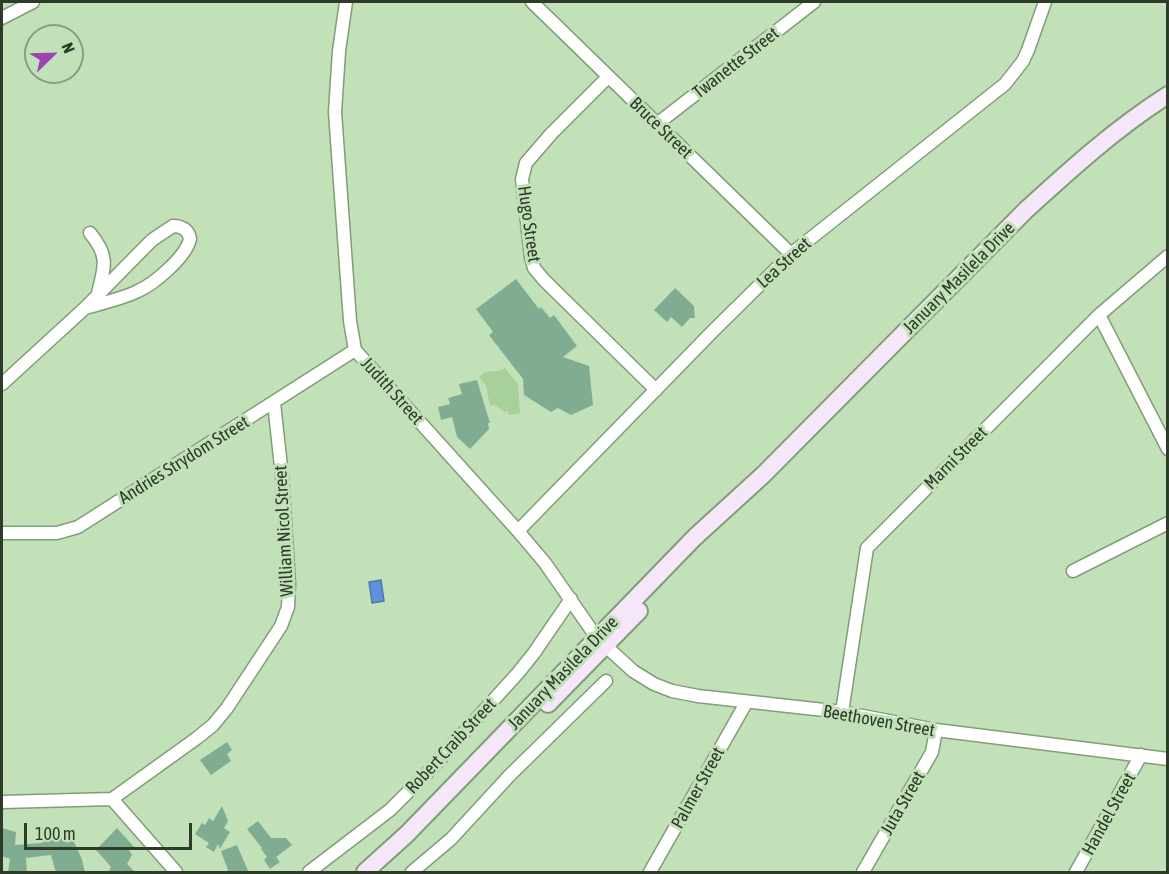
<!DOCTYPE html>
<style>
body{margin:0}
#map{position:relative;width:1169px;height:874px;overflow:hidden;background:#c3e1b9;font-family:"Asap Condensed",sans-serif}
canvas{display:block}
.frame{position:absolute;inset:0;border:3px solid #2e3a2a;pointer-events:none}
.north{position:absolute;left:24px;top:24px;width:60px;height:60px;box-sizing:border-box;background:#c3e1b9;border:2px solid #879e80;border-radius:50%;rotate:67deg;font-size:16px;font-weight:700;line-height:24px;text-align:center;color:#2e3a2a}
.north::after{content:'';display:block;margin:auto;width:21px;height:27px;background:#9944b1;clip-path:polygon(50% 0,100% 100%,50% 72%,0 100%)}
.scale{position:absolute;left:24px;top:823px;width:168px;height:27px;box-sizing:border-box;border:3px solid #2e3a2a;border-top:0;padding-left:8px;font-size:18px;line-height:21px;white-space:nowrap;color:#2e3a2a;-webkit-text-stroke:4px #c3e1b9;paint-order:stroke}
</style>
<div id="map">
<canvas width="1169" height="874"></canvas>
<div class="frame"></div>
<div class="north">N</div>
<div class="scale">100 m</div>
</div>
<script>
const g = document.querySelector('canvas').getContext('2d');
g.lineJoin = 'round';
function fill(path, color) {
  g.fillStyle = color;
  g.fill(path, 'evenodd');
}
function stroke(path, color, width, dash) {
  g.strokeStyle = color;
  g.lineWidth = width;
  g.lineCap = dash ? 'butt' : 'round';
  g.setLineDash(dash || []);
  g.stroke(path);
}
function drawText(font, color, halo, rows, align = 'center') {
  g.font = font + ' "Asap Condensed",sans-serif';
  g.lineWidth = 6;
  g.setLineDash([]);
  g.textBaseline = 'middle';
  g.strokeStyle = halo;
  g.fillStyle = color;
  for (const [text, x, y, turn = 0] of rows) {
    g.save();
    g.translate(x, y);
    g.rotate((+turn || 0) * Math.PI / 180);
    g.textAlign = isNaN(turn) ? turn : align;
    if (halo) g.strokeText(text, 0, 0);
    g.fillText(text, 0, 0);
    g.restore();
  }
}
fill(new Path2D(`
 M505 368 518 384 520 413 509 415 508 411 505 412 495 405 490 406 486 386 479 377 485 372 499 371Z`), '#a7d09a');
const water = new Path2D(`
 M381 580 384 601 372 603 369 582Z`);
fill(water, '#5e91de');
stroke(water, '#5077a8', 1.5);
fill(new Path2D(`
 M516 279 539 309 541 307 550 318 554 315 577 346 563 357 589 366 593 405 571 415 558 408 551 412 524 395 523 379 489 335 493 332 476 309Z
 M675 288 694 306 695 318H690L682 327 671 317 667 322 654 310Z
 M477 380 490 423H488L489 429 470 449 457 437 452 417 441 420 438 407 450 404 448 398 462 394 459 384Z
 M227 742 232 750 227 754 231 761 211 775 200 760Z
 M222 806 228 821 224 828 230 832 220 849 218 844 214 852 206 847 209 843 195 834 202 823 205 825 209 818 213 821Z
 M258 821 271 838H286L292 845 276 857 280 862 270 869 264 860 267 857 261 849 262 848 247 829Z
 M2 828 16 832 15 845 41 843 59 836 67 843 73 840 82 859 85 873H56L51 855 26 858 27 873H8L10 859 2 856Z
 M117 828 134 847 129 850 132 855 127 864 136 873H108L111 867 96 850Z
 M237 845 249 873H229L221 851Z`), '#80ad92');
const minor = new Path2D(`
 M346 2 339 51 335 112 350 321 355 350 518 531 545 563 597 638 633 671 654 684 672 691 698 696 842 712 936 730 1168 759
 M532 2 791 254
 M2 18 33 2
 M608 77 551 134 526 163 522 179 531 257 534 268 544 280 656 390
 M657 124 814 2
 M90 233C109 256 105 265 98 293
 M1099 315 1168 449
 M2 384 85 308 152 240 173 226C182 226 189 230 190 239 186 257 154 284 138 291 122 299 102 303 85 308
 M518 531 713 331 791 254 1005 84 1023 61 1028 50 1045 2
 M2 533H57L78 527 355 350
 M1073 571 1168 523
 M842 712 867 548 1099 315 1168 256
 M112 799 176 872
 M2 802 112 799 197 738 213 725 227 708 281 626 288 607 289 584 282 476 274 403
 M309 872 390 810 431 769 518 673 534 653 571 599
 M412 872 451 839 510 775 606 681
 M650 872 746 703
 M863 872 932 752 936 730
 M1076 872 1141 755`);
const secondary = new Path2D(`
 M548 704 639 611
 M365 872 407 834 695 537 763 475 1026 210C1071 169 1116 128 1168 95`);
stroke(minor, '#809d78', 15);
stroke(secondary, '#809d78', 20);
stroke(minor, '#fff', 12);
stroke(secondary, '#f5e6fa', 16);
drawText('18px', '#2e3a2a', '#c3e1b9', [
 ["Twanette Street",736,63,-38],
 ["Bruce Street",661,128,44],
 ["Hugo Street",529,224,82],
 ["Lea Street",784,263,-42],
 ["January Masilela Drive",959,278,-45],
 ["Judith Street",392,391,48],
 ["Marni Street",956,458,-45],
 ["Andries Strydom Street",184,460,-32],
 ["William Nicol Street",284,531,-93],
 ["January Masilela Drive",563,673,-46],
 ["Beethoven Street",879,721,10],
 ["Robert Craib Street",451,746,-47],
 ["Palmer Street",698,788,-61],
 ["Juta Street",903,803,-60],
 ["Handel Street",1109,814,-61]
]);
</script>
